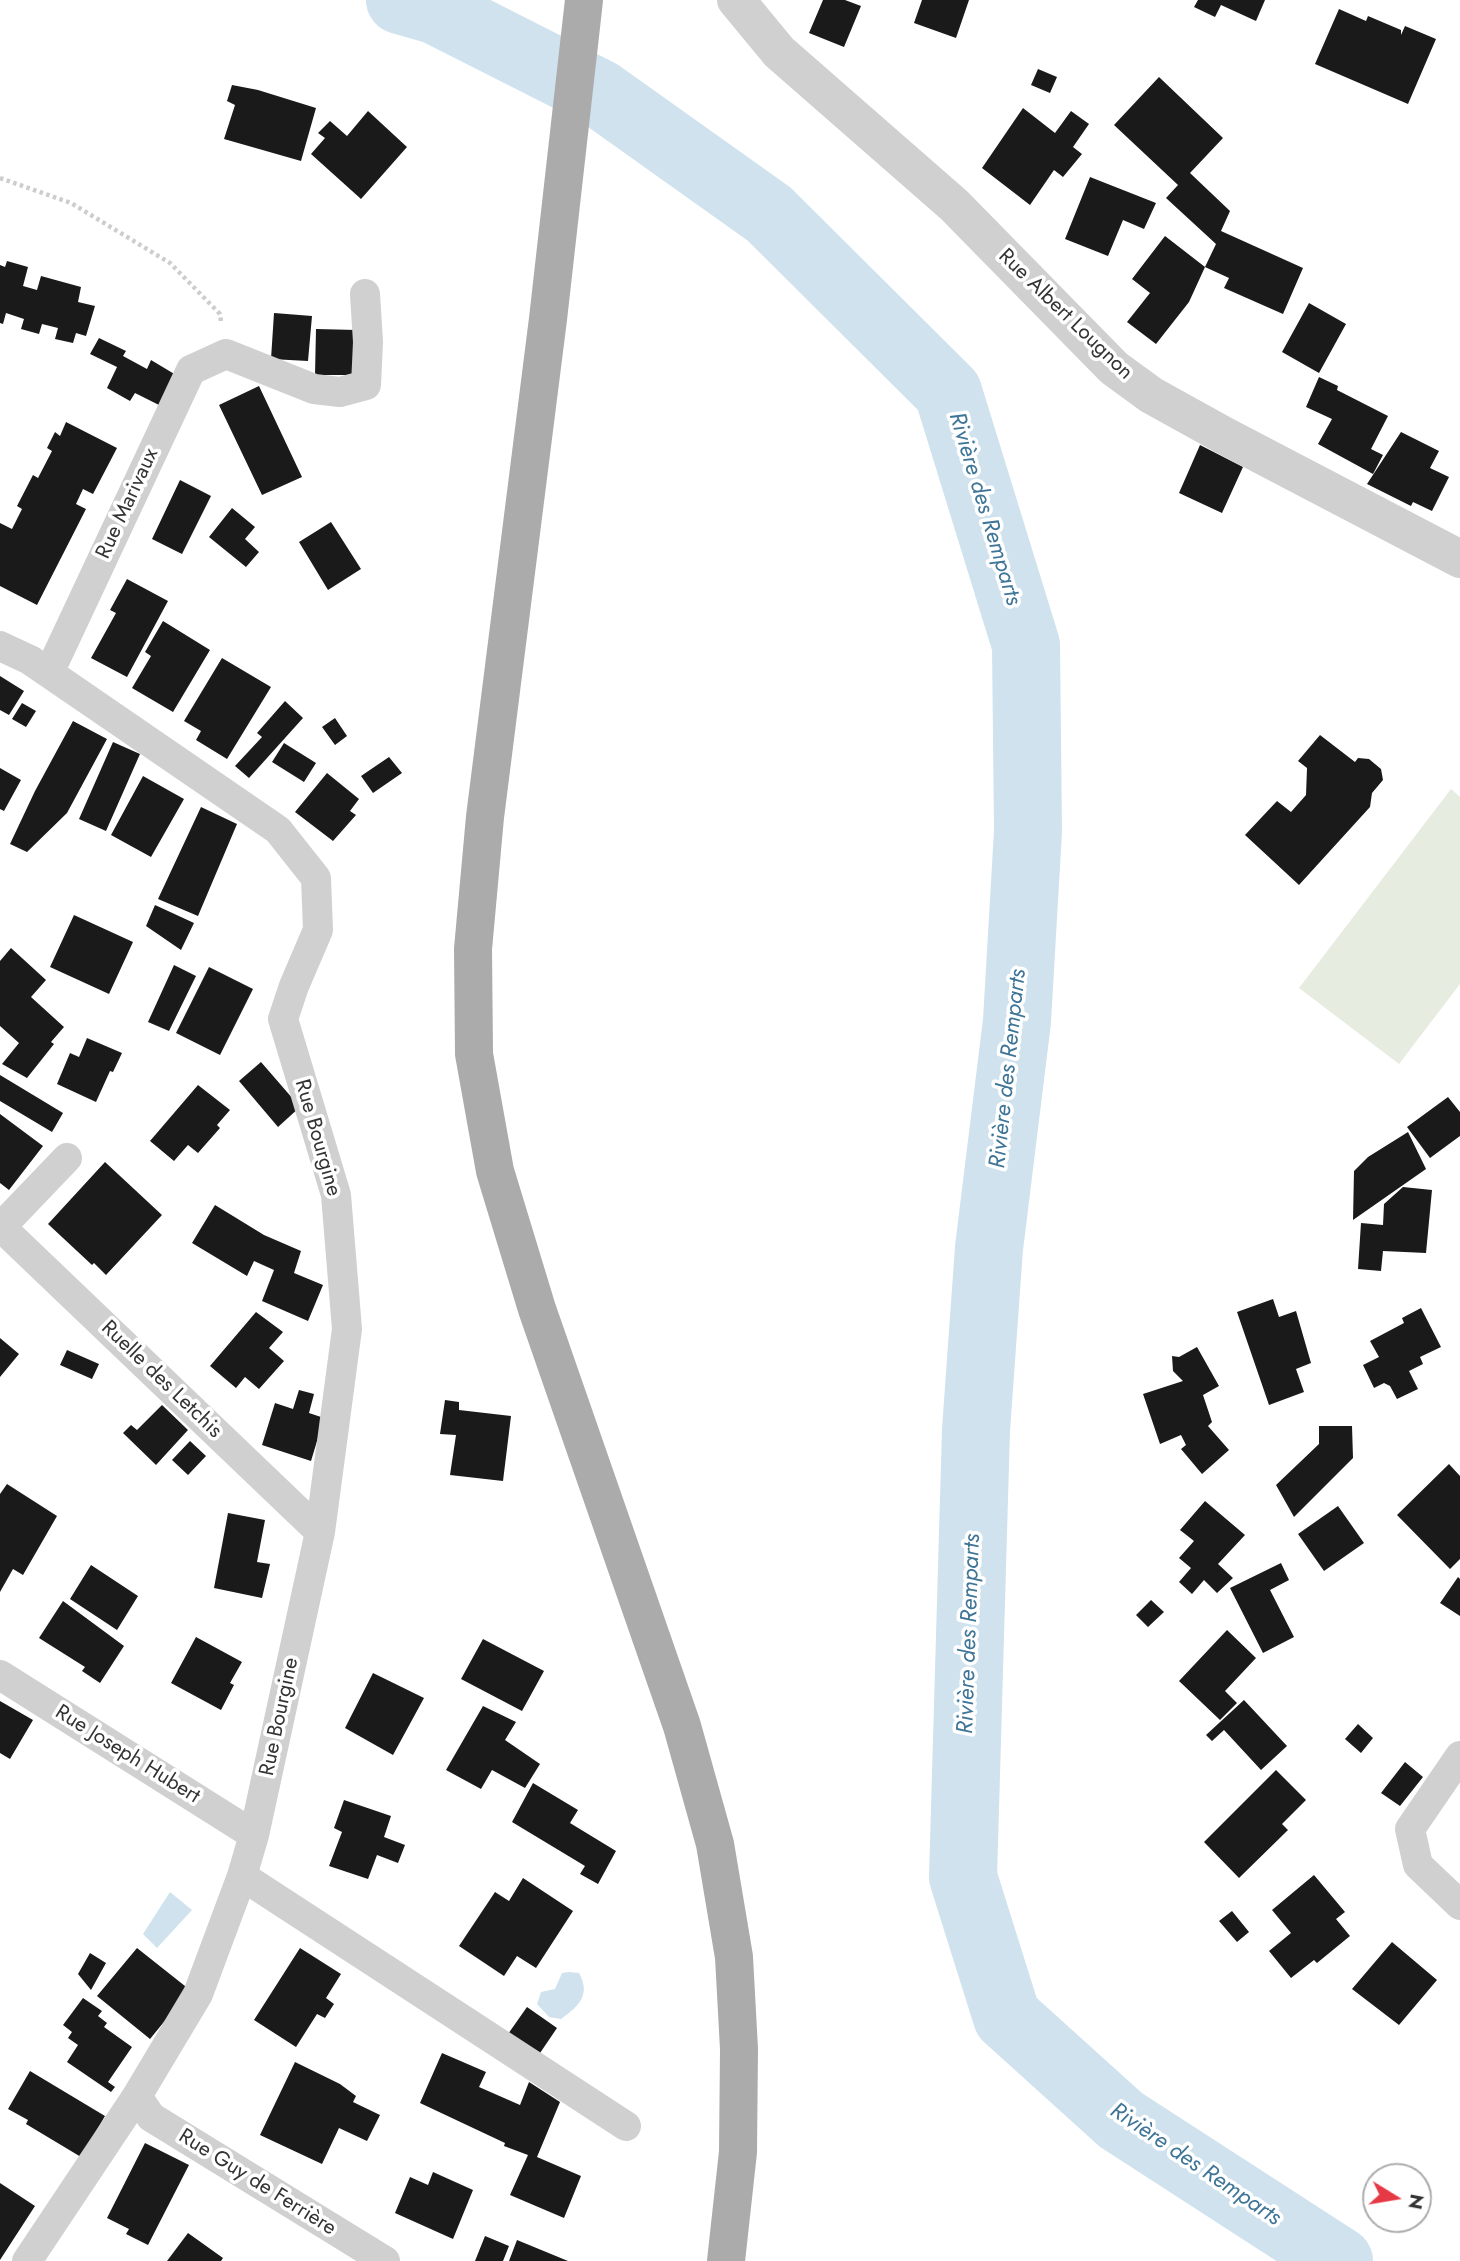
<!DOCTYPE html>
<meta charset="utf-8">
<style>
body{margin:0}
#map{position:relative;width:1460px;height:2261px;overflow:hidden;background:#fff;font-family:Jost,sans-serif}
canvas{display:block}
.north{position:absolute;left:1362px;top:2163px;width:70px;height:70px;box-sizing:border-box;background:#fff;border:2px solid #adadad;border-radius:50%;rotate:101deg;font-size:19px;font-weight:700;line-height:28px;text-align:center;color:#333}
.north::after{content:'';display:block;margin:auto;width:24px;height:32px;background:#e63946;clip-path:polygon(50% 0,100% 100%,50% 72%,0 100%)}
</style>
<div id="map">
<canvas width="1460" height="2261"></canvas>
<div class="north">N</div>
</div>
<script>
const g = document.querySelector('canvas').getContext('2d');
g.lineJoin = 'round';
function fill(path, color) {
  g.fillStyle = color;
  g.fill(path, 'evenodd');
}
function stroke(path, color, width, dash) {
  g.strokeStyle = color;
  g.lineWidth = width;
  g.lineCap = dash ? 'butt' : 'round';
  g.setLineDash(dash || []);
  g.stroke(path);
}
function drawText(font, color, halo, rows, align = 'center') {
  g.font = font + ' Jost,sans-serif';
  g.lineWidth = 7;
  g.setLineDash([]);
  g.textBaseline = 'middle';
  g.strokeStyle = halo;
  g.fillStyle = color;
  for (const [text, x, y, turn = 0] of rows) {
    g.save();
    g.translate(x, y);
    g.rotate((+turn || 0) * Math.PI / 180);
    g.textAlign = isNaN(turn) ? turn : align;
    if (halo) g.strokeText(text, 0, 0);
    g.fillText(text, 0, 0);
    g.restore();
  }
}
fill(new Path2D(`
 M1451 789 1460 797V984L1399 1064 1299 988Z`), '#e6ecdf');
fill(new Path2D(`
 M170 1892 192 1910 157 1948 143 1934Z
 M569 1972 579 1973C591 1995 579 2006 561 2019L549 2017 537 2004 541 1992 555 1989 562 1973Z`), '#cfe2ee');
stroke(new Path2D(`
 M400 0 435 10 599 93 769 214 948 392 1026 645 1028 831 1017 1021 989 1248 976 1430 963 1877 1007 2017 1121 2120 1339 2261`), '#cfe2ee', 68);
fill(new Path2D(`
 M823 0H845L861 6 844 47 809 33Z
 M922 0H969L956 38 914 23Z
 M1198 0H1265L1256 21 1221 5 1215 17 1194 7Z
 M1339 9 1366 21 1368 16 1401 30V35L1405 26 1436 39 1408 104 1315 64Z
 M1038 69 1057 77 1050 93 1031 85Z
 M1159 77 1223 138 1190 173 1230 211 1221 231 1303 268 1283 314 1224 288 1229 278 1205 267 1189 302 1156 344 1127 322 1150 293 1132 279 1165 236 1205 267 1216 244 1166 198 1178 185 1114 125Z
 M232 85 258 90 316 108 301 161 224 139 235 105 227 101Z
 M1023 108 1055 133 1071 111 1089 124 1073 147 1082 154 1063 177 1054 170 1030 205 982 168Z
 M368 111 407 147 361 199 311 154 325 138 318 133 330 121 347 136Z
 M1090 177 1156 203 1144 229 1123 220 1108 256 1065 239Z
 M7 261 28 267 23 286 37 290 41 276 81 287 78 302 95 306 86 336 76 333 73 343 55 339 58 328 42 324 39 334 21 329 24 319 6 313 3 324 0 323V265L5 267Z
 M1309 303 1346 324 1319 373 1282 352Z
 M274 313 312 316 308 361 271 359Z
 M316 329 357 330V375H315Z
 M99 338 126 351 123 356 147 369 151 360 181 378 165 408 135 393 130 401 107 388 117 367 90 354Z
 M1319 377 1338 386 1337 390 1388 416 1371 449 1383 455 1373 474 1318 444 1332 419 1306 407Z
 M259 386 302 477 262 495 219 405Z
 M66 422 117 448 93 494 83 489 76 504 86 509 37 605 0 586V523L12 529 22 509 17 506 33 475 38 478 52 451 47 448 55 432 60 436Z
 M1401 432 1439 451 1430 468 1449 477 1432 511 1413 502 1411 506 1367 484Z
 M1200 445 1243 467 1222 513 1179 493Z
 M180 480 211 496 182 554 152 539Z
 M232 508 255 527 245 539 259 552 246 567 209 537Z
 M331 522 361 569 328 590 299 542Z
 M127 579 168 601 127 677 91 658 116 613 110 610Z
 M163 621 210 650 173 712 132 688 151 656 145 652Z
 M222 658 271 687 227 759 196 740 201 731 184 721Z
 M0 676 24 691 9 715 0 710Z
 M285 701 303 718 249 778 235 766 262 737 257 733Z
 M22 703 36 711 26 727 12 719Z
 M335 718 347 736 335 745 322 727Z
 M73 721 107 739 67 813 27 852 10 844 35 791Z
 M1320 735 1355 762 1358 758 1369 759 1381 769 1383 780 1372 793 1370 807 1299 885 1245 835 1277 801 1291 812 1306 795 1307 768 1298 761Z
 M113 742 140 754 106 831 79 819Z
 M284 743 316 763 304 782 272 762Z
 M389 757 402 773 373 793 361 776Z
 M0 768 21 780 4 811 0 809Z
 M327 773 359 799 350 811 356 815 333 841 295 812Z
 M143 776 184 799 151 857 111 835Z
 M201 807 237 824 198 916 158 899Z
 M155 905 194 923 181 950 146 926Z
 M74 915 133 942 109 994 50 967Z
 M11 948 46 980 31 997 64 1027 51 1042 54 1044 27 1078 2 1064 19 1043 0 1026V961Z
 M174 965 196 976 169 1031 148 1022Z
 M209 967 253 989 220 1055 176 1033Z
 M87 1038 122 1053 113 1072 110 1071 96 1102 57 1084 70 1053 79 1057Z
 M261 1062 300 1107 278 1127 239 1081Z
 M0 1075 63 1113 52 1132 0 1101Z
 M198 1085 230 1110 217 1125 220 1128 198 1153 188 1145 174 1161 150 1141Z
 M1448 1097 1460 1112V1136L1430 1158 1407 1127Z
 M0 1114 43 1146 9 1190 0 1183Z
 M1408 1132 1426 1169 1353 1220 1354 1171 1368 1157Z
 M105 1162 162 1215 106 1275 94 1263 92 1265 48 1224Z
 M1403 1187 1432 1190 1426 1253 1383 1251 1381 1271 1358 1269 1361 1223 1383 1225 1384 1204Z
 M215 1205 264 1235 301 1251 294 1273 323 1285 308 1321 262 1301 274 1270 254 1261 247 1276 192 1243Z
 M1273 1299 1279 1317 1296 1311 1311 1363 1296 1369 1304 1392 1269 1405 1237 1312Z
 M1421 1308 1441 1347 1420 1357 1423 1364 1409 1371 1418 1389 1397 1399 1390 1386 1384 1383 1374 1388 1363 1365 1379 1357 1370 1341 1404 1323 1402 1318Z
 M256 1312 283 1332 269 1348 284 1361 259 1389 245 1377 236 1388 210 1366Z
 M0 1338 19 1354 0 1377Z
 M1197 1347 1219 1386 1203 1395 1212 1422 1208 1426 1229 1450 1202 1474 1181 1449 1186 1445 1181 1435 1160 1444 1143 1394 1183 1381 1173 1371 1172 1356 1179 1357Z
 M67 1350 99 1364 92 1379 60 1365Z
 M299 1390 314 1394 309 1413 324 1418 311 1461 262 1445 275 1403 293 1409Z
 M445 1400 459 1402V1410L511 1416 503 1481 450 1475 456 1435 440 1434Z
 M162 1405 188 1430 156 1465 123 1433 131 1425 137 1430Z
 M1319 1426H1352L1353 1458 1294 1517 1276 1485 1319 1444Z
 M190 1441 206 1456 188 1475 172 1460Z
 M1449 1464 1460 1476V1559L1450 1569 1397 1515Z
 M7 1484 57 1516 23 1575 13 1569 0 1592V1494Z
 M1205 1501 1245 1535 1218 1564 1233 1578 1217 1593 1204 1580 1192 1594 1179 1582 1191 1568 1179 1558 1194 1541 1180 1530Z
 M1338 1506 1364 1543 1324 1571 1298 1534Z
 M228 1513 265 1520 257 1562 270 1564 262 1598 214 1588Z
 M1281 1563 1289 1580 1270 1590 1294 1637 1263 1653 1230 1588Z
 M91 1565 138 1596 117 1630 70 1599Z
 M1458 1577 1460 1579V1616L1440 1603Z
 M1151 1600 1164 1612 1148 1627 1136 1615Z
 M63 1601 124 1646 100 1683 82 1671 85 1667 39 1638Z
 M1227 1630 1256 1658 1225 1691 1237 1703 1220 1720 1179 1681Z
 M196 1637 242 1662 230 1683 234 1685 221 1710 171 1683Z
 M483 1639 544 1671 522 1711 461 1679Z
 M373 1673 424 1698 393 1755 345 1728Z
 M1244 1700 1287 1746 1261 1770 1224 1730 1212 1741 1206 1735Z
 M0 1701 33 1720 10 1759 0 1753Z
 M483 1706 516 1722 505 1740 540 1764 525 1788 492 1770 481 1789 446 1770Z
 M1358 1724 1373 1738 1361 1753 1345 1739Z
 M1405 1762 1423 1777 1400 1806 1381 1793Z
 M1276 1770 1306 1800 1282 1824 1288 1830 1239 1878 1204 1842Z
 M533 1783 578 1810 570 1823 616 1851 598 1884 580 1874 585 1866 512 1822Z
 M344 1800 391 1816 384 1837 405 1845 398 1863 377 1855 368 1879 329 1866 342 1832 334 1828Z
 M1314 1875 1345 1912 1336 1919 1350 1936 1317 1963 1314 1960 1291 1978 1269 1951 1291 1933 1272 1910Z
 M523 1878 573 1911 536 1968 517 1956 504 1976 459 1946 495 1892 509 1901Z
 M1232 1911 1249 1932 1237 1942 1219 1921Z
 M1392 1942 1437 1980 1399 2025 1352 1989Z
 M137 1948 190 1990 150 2039 97 1996Z
 M300 1948 341 1974 326 1998 334 2004 325 2018 317 2014 296 2047 254 2020Z
 M90 1953 106 1963 91 1990 78 1974Z
 M83 1998 102 2011 98 2016 107 2023 104 2027 132 2047 108 2082 115 2087 111 2092 67 2062 78 2045 68 2038 72 2032 63 2025Z
 M527 2007 557 2028 538 2056 508 2034Z
 M442 2053 486 2072 479 2087 520 2105 529 2082 560 2102 537 2157 581 2176 564 2218 510 2195 528 2155 504 2146 505 2143 420 2103Z
 M295 2062 340 2084 356 2096 353 2102 380 2115 367 2141 339 2128 322 2164 260 2135Z
 M30 2071 105 2116 81 2157 26 2124 28 2120 8 2109Z
 M145 2143 189 2165 148 2245 126 2234 129 2229 107 2218Z
 M433 2172 473 2190 453 2239 395 2213 410 2177 428 2185Z
 M0 2183 35 2206 0 2260Z
 M188 2233 223 2258 221 2261H167Z
 M485 2236 509 2246 503 2261H475Z
 M517 2240 568 2261H509Z`), '#1a1a1a');
stroke(new Path2D(`
 M0 178 71 203 170 263 220 314 221 322`), '#cdcdcd', 4.5, [3.5, 3.5]);
stroke(new Path2D(`
 M0 646 30 660 49 673 278 830 316 878 318 930 294 986 283 1019 336 1195 347 1329 320 1532 254 1835 242 1876 198 1994 137 2096 27 2261
 M49 673 191 370 226 354 314 389 340 392 366 385 368 342 365 294
 M1 1227 67 1158
 M0 1229 1 1227 320 1532
 M0 1675 254 1835
 M1460 1756 1410 1829 1418 1865 1460 1905
 M242 1876 626 2126
 M137 2096 151 2117 385 2261`), '#d0d0d0', 30);
stroke(new Path2D(`
 M736 0 779 52 954 205 1114 368 1151 395 1225 436 1460 559`), '#d0d0d0', 38);
stroke(new Path2D(`
 M584 0 548 319 485 817 473 949 474 1054 495 1171 537 1309 682 1726 715 1844 734 1957 739 2049 738 2152 726 2261`), '#ababab', 38);
drawText('21px', '#333', '#fff', [
 ["Rue Albert Lougnon",1065,315,44],
 ["Rue Marivaux",128,504,-65],
 ["Rue Bourgine",317,1138,74],
 ["Ruelle des Letchis",161,1380,44],
 ["Rue Bourgine",280,1717,-78],
 ["Rue Joseph Hubert",127,1755,32],
 ["Rue Guy de Ferrière",257,2183,32]
]);
drawText('italic 23px', '#3f7597', '#fff', [
 ["Rivière des Remparts",984,509,73],
 ["Rivière des Remparts",1009,1069,-84],
 ["Rivière des Remparts",970,1634,-88],
 ["Rivière des Remparts",1195,2165,34]
]);
</script>
